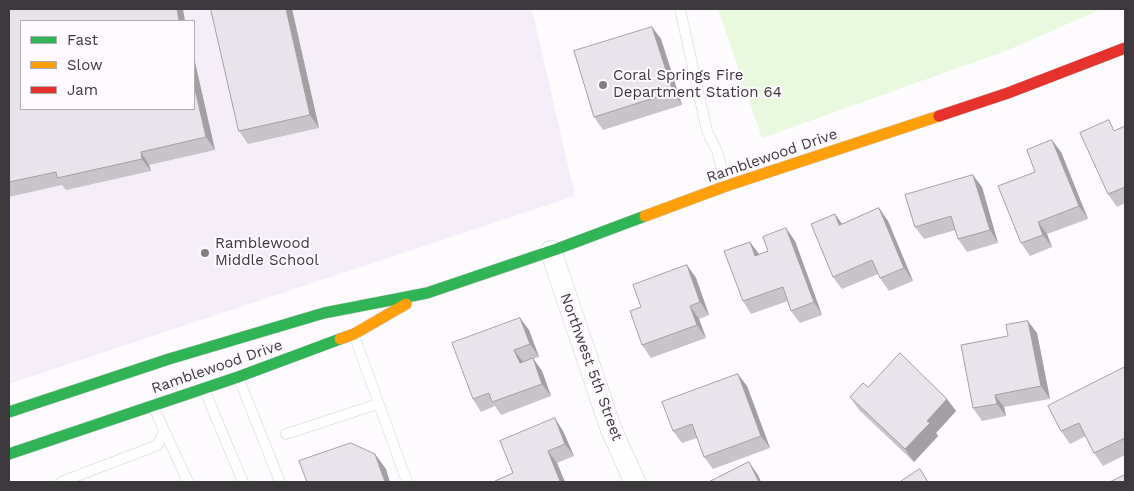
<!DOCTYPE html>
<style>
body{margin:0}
#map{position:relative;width:1134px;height:491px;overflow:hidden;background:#fdfbfe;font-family:"Work Sans",sans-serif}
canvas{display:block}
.frame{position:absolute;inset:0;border:10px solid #3c393d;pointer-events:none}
.legend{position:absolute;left:20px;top:20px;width:175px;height:90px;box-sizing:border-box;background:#fefaff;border:1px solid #b0adb1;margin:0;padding:6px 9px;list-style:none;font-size:15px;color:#3c393d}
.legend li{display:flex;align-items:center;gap:10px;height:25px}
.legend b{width:25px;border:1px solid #b0adb1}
</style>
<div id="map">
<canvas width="1134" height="491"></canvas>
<div class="frame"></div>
<ul class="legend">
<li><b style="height:6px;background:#30b455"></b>Fast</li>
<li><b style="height:6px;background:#ff9f0a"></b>Slow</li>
<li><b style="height:6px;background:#e5322d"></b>Jam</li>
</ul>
</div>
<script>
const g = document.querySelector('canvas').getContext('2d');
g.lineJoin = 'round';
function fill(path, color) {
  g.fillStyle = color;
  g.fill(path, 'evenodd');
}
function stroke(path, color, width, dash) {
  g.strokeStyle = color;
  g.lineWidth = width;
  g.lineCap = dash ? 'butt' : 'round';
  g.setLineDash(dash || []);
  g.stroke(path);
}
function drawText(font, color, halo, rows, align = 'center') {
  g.font = font + ' "Work Sans",sans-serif';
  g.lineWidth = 4;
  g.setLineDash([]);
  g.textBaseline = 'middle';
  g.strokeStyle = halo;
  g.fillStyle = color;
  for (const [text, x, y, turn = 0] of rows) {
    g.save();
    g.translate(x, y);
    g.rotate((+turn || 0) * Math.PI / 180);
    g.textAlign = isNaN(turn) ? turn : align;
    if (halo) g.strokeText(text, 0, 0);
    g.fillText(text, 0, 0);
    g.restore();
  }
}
fill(new Path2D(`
 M9 9H532L575 196 9 384ZM21 21H194V109H21Z`), '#f5eef8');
fill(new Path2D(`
 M718 9H1102L1008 50 762 138Z`), '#e9f9dd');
const lane = new Path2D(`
 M680 9 707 131 717 151 726 185
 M354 335 407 482
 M239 379 280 482
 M204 389 243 482
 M153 406 188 482
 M286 434 378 404
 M61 482 158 445 164 430`);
const street = new Path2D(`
 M551 251 611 429 635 482`);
const fast = new Path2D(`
 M9 412 169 359 324 313 427 293 557 249 645 216
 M9 454 238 377 340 339`);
const slow = new Path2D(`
 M645 216 726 186 939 116
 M340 339 354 334 406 304`);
const jam = new Path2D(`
 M939 116 1008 93 1125 48`);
stroke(lane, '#d3d1d4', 11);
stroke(street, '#d3d1d4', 22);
stroke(fast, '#d3d1d4', 12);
stroke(slow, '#d3d1d4', 12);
stroke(jam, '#d3d1d4', 12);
stroke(lane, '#fffeff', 10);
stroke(street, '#fffeff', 21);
stroke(fast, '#30b455', 11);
stroke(slow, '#ff9f0a', 11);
stroke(jam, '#e5322d', 11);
fill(new Path2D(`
 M9 9 194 109V58L215 150 149 165 151 171 66 190 62 185 9 197Z
 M292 9 319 128 248 144 239 131Z
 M652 27 661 39 682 105 603 130 594 117Z
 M1125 126V203L1117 207 1108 194 1116 130Z
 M1061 152 1088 219 1047 234 1052 247 1030 256 1021 243 1035 172Z
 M982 187 998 243 967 252 958 239 956 230 924 239 915 227Z
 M879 208 888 221 913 281 889 291 880 278 878 274 842 289 833 277 835 214 842 224Z
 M795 241 822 315 800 323 791 311 788 301 751 314 743 301 759 255Z
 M687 265 696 278 709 315 699 319 706 338 651 358 642 345 641 307Z
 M520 318 529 330 539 357 533 359 542 371 551 396 501 415 495 406 481 412 473 399Z
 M1037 333 1050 399 1004 407 1006 416 982 421 973 408Z
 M1125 367V455L1103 466 1094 453 1086 436 1070 444 1061 431Z
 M747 386 770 448 713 469 704 457 697 438 682 443 673 431Z
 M868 387 947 399 956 411 936 433 938 436 914 462 859 410 850 397Z
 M563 431 574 456 557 463 565 482H496L513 473Z`), '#c8c4ca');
fill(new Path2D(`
 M177 9H183L185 21H179Z
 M286 9H292L319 128 310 115Z
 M652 27 661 39 682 105 673 92Z
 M194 58 215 150 206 137 194 85Z
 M1052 140 1061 152 1088 219 1079 206Z
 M141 152 149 165 151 171 142 159Z
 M973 175 982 187 998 243 990 230Z
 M879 208 888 221 913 281 904 268Z
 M835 214 844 227 839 225Z
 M1038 222 1047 234 1052 247 1043 235Z
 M786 228 795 241 822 315 814 302Z
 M750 242 759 254 755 256Z
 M687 265 696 278 709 315 700 302Z
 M690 306 699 319 706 338 697 325Z
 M520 318 529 330 539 357 530 344Z
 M1028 321 1037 333 1050 399 1041 386Z
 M514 350 523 362 520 363Z
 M533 358 542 371 551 396 542 384Z
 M738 374 747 386 770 448 761 436Z
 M995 395 1004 407 1006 416 997 404Z
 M947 399 956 411 936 433 938 436 914 462 905 449 927 421Z
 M555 418 563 431 574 456 565 444Z
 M548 451 557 463 565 482H562L560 481Z
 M375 454 386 469 390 482H385Z
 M749 462 758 475 761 482H759Z`), '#a3a0a4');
const building = new Path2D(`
 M9 9H177L179 21H21V109H194V85L206 137 141 152 142 159 57 178 56 172 9 182Z
 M211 9H286L310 115 239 131Z
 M652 27 673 92 594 117 574 51Z
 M1109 120 1114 131 1125 126V187L1108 194 1080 133Z
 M1052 140 1079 206 1038 222 1043 235 1021 243 998 186 1035 172 1027 150Z
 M973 175 990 230 958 239 951 216 915 227 905 195Z
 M879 208 904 268 880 278 872 260 833 277 811 224 835 214 839 225Z
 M786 228 814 302 791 311 783 287 743 301 724 251 750 242 755 256 768 251 763 237Z
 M687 265 700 302 690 306 697 325 642 345 630 311 641 307 633 285Z
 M520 318 530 344 514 350 520 363 533 358 542 384 492 402 489 393 473 399 452 343Z
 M1028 321 1041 386 995 395 997 404 973 408 961 345 1008 336 1006 325Z
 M900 353 947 399 927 421 930 423 905 449 850 397 863 383 868 387Z
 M1125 367V438L1094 453 1079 423 1061 431 1048 406Z
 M738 374 761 436 704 457 692 424 673 431 662 402Z
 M555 418 565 444 548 451 560 481 556 482H496L495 481 513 473 500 441Z
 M351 443 375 454 385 482H307L299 461Z
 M749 462 759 482H709Z
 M920 469 928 482H900Z
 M1125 475V482H1110Z`);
fill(building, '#e9e4eb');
stroke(building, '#a3a0a4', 1);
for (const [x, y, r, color] of [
 [603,85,5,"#807d81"],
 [205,253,5,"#807d81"]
]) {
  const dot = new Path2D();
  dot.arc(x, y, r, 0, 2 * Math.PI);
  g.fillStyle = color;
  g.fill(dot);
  stroke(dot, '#fefaff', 2);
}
drawText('15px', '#3c393d', '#fefaff', [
 ["Coral Springs Fire",613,76],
 ["Department Station 64",613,93],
 ["Ramblewood",215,244],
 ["Middle School",215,261]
], 'left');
drawText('15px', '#3c393d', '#fefaff', [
 ["Ramblewood Drive",772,156,-19],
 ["Ramblewood Drive",217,367,-19],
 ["Northwest 5th Street",591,367,70]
]);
</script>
